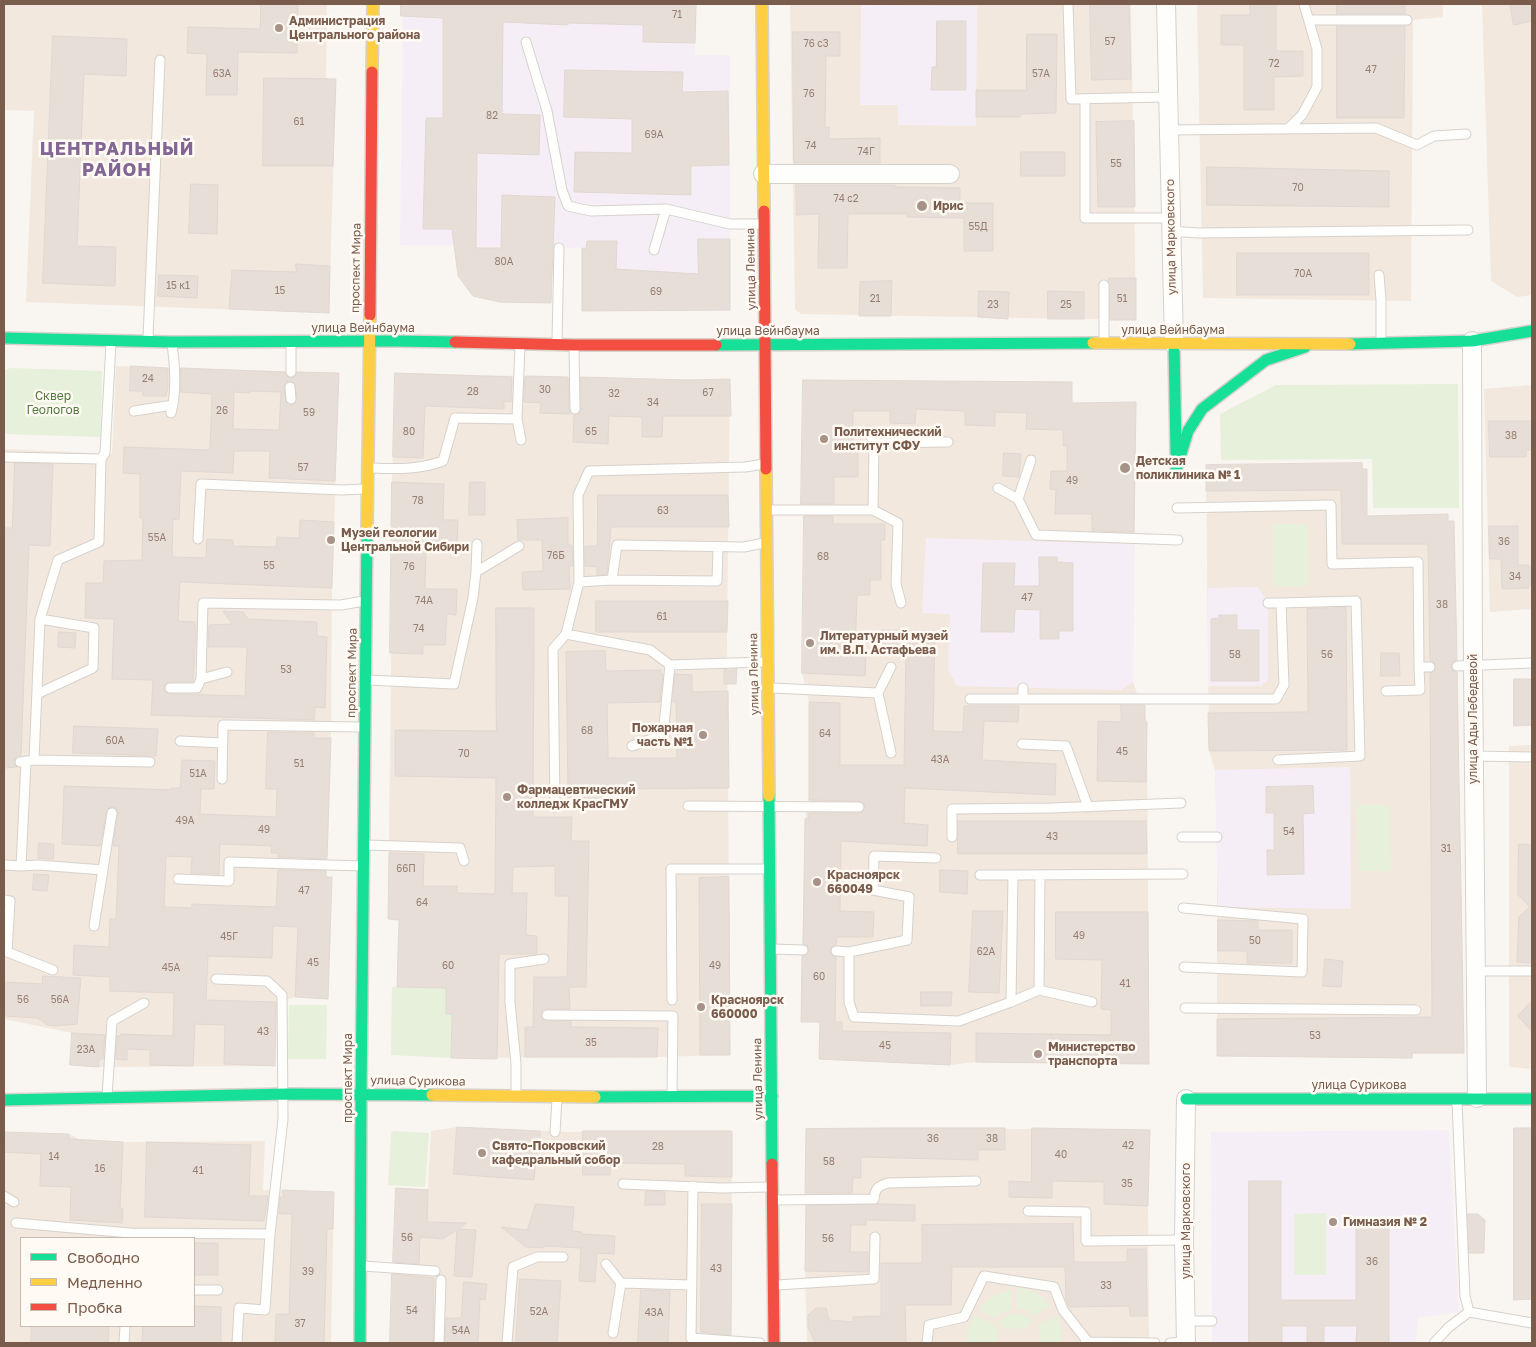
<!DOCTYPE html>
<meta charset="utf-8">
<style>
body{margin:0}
#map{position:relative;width:1536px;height:1347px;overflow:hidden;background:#f9f5f0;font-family:"Golos Text",sans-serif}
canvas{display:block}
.frame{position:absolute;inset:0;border:5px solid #7a5c4d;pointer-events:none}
.legend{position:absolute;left:20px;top:1237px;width:175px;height:90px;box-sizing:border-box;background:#fffaf3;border:1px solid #cabbb1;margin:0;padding:6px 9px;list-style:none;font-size:15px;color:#7a5c4d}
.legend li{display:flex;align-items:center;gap:10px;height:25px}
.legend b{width:25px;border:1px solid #cabbb1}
</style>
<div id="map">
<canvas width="1536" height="1347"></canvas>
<div class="frame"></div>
<ul class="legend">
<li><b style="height:6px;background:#16e098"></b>Свободно</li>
<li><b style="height:6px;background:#ffcf43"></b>Медленно</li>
<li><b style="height:6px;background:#f24e42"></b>Пробка</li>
</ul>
</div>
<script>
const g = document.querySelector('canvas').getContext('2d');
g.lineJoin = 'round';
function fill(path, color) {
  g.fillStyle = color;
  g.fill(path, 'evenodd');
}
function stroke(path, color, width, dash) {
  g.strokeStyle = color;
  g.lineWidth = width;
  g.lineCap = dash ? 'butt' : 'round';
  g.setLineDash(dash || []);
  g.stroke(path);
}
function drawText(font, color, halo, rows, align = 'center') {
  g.font = font + ' "Golos Text",sans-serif';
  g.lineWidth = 5;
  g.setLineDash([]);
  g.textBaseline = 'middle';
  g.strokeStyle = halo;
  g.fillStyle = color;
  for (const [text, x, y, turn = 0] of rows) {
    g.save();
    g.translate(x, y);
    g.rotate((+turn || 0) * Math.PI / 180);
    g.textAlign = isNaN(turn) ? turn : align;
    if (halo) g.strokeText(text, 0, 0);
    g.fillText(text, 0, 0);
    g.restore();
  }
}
fill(new Path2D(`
 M4 4H327L326 78 336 79 329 313 26 302 34 111 4 110Z
 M790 4H1131L1136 320 801 314 795 309Z
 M1197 4H1443V17L1413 20 1411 301 1203 298Z
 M1482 4H1532V295L1517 297 1491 281Z
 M116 366 339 373 332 588 331 738 327 855V877H332L328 999 295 997 278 1003 275 1066 99 1067 70 1065 72 1033 4 1019V449L112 454Z
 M395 373 685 380 730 379 727 632 730 1055 657 1057 451 1058 453 989 397 987 399 920 388 919 392 587 391 517Z
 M803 380 1072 382V403L1136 402 1133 682 1147 722 1149 1064 976 1062 950 1065 819 1059 820 1022H801L805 819 809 796V702L802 673 804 608V523L801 504Z
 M1532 385V609L1490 612 1484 389Z
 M1362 463 1363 469H1367V516L1448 514V521H1454L1464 1053H1413L1412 1058 1217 1056V837L1215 770 1209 751 1206 465Z
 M1532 745V1069L1509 1067V746Z
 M457 1127 568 1132 732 1131 731 1343H390L396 1188 428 1189 431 1131Z
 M889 1128 1150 1130 1148 1206 1149 1343H807L805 1271 806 1129Z
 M4 1132 69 1134 79 1139 123 1142 265 1141 263 1190 334 1192 331 1343H4ZM21 1238H194V1326H21Z`), '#f2e8de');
fill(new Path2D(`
 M403 4H697L695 55H730V310L582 311V248L400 245Z
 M861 5 977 6 976 126 898 125V105H860Z
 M926 538 1135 544 1133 682 1121 690 957 686 948 669 950 614 922 613Z
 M1258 587 1268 603V680L1261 686H1208V588Z
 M1350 767 1351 909 1218 907 1215 770Z
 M1449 1130 1459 1312 1418 1318 1416 1343H1212L1211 1132Z`), '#f6eef6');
fill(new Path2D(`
 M11 368 102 371 101 437 4 434V370Z
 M1458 384 1459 508H1373L1372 459 1221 460 1220 414 1276 385Z
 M1273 524H1307L1308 586H1273Z
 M1357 805H1389L1391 871H1359Z
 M392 987 453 988 446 1000V1014H452L451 1058 391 1055Z
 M289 1005H327L326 1059H288Z
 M394 1131 429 1133 425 1187 388 1185 391 1133Z
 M1326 1213V1275H1294V1214Z
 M1018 1288C1032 1289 1042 1294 1050 1306L1033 1316 1026 1310 1017 1308Z
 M1011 1289V1309L1003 1312 995 1318 978 1310 992 1296Z
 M1010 1314 1024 1315 1033 1321 1022 1330 1015 1328 1005 1329 998 1323 1001 1319Z
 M974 1315 996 1326 997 1343H967V1332Z
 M1058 1315 1061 1329V1342L1040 1343V1332L1038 1326Z`), '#e7f0db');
const building = new Path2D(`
 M261 4H298L297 53 238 52 237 95H206L207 54 187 53 188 27 260 29Z
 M401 4H696L695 43 643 42V25L568 23V25L503 22 502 114 540 115 539 155 477 153 476 248H501L502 195 555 197 551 303 500 302 473 296 458 276 452 229H423L426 118H443V18L401 16Z
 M1090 4H1129L1131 79 1092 80Z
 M1250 4H1276V51H1303V76L1274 77V110H1244V45H1221V15H1250Z
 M1337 4H1405V14H1337Z
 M1510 4H1532V21L1514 25Z
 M937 21H966V90H931L932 67H936Z
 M1337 26H1405L1404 118H1337Z
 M793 32H840V56H826L825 128 829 127V139L880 138V163H794Z
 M1027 34H1057L1056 113 1020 114V117H976V90H1026Z
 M53 36 127 39 126 76 84 74 77 246 116 247 115 286 43 283Z
 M565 70 683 72 682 92 728 91 729 165 691 166V195L574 192 575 152 632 153V119L564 117Z
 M264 78 336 79 333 166H263Z
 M1134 121 1135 207H1098L1096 122Z
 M1021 152H1065V176H1021Z
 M1207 167 1389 171V207L1207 205Z
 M191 184 218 185 217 234 189 233Z
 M796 185H895V187L960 188V203H993V251H964V218L907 217V214H848L847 268H818L819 214 797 215Z
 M698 239H730V310L582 311V248L586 249 587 241H617L616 269 698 274Z
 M1237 253H1369V295H1237Z
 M296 264 330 266 329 313 229 309 232 270 296 272Z
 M159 275 198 276 197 298 158 296Z
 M1109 278H1136V320H1110Z
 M892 281 891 316H859L860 282Z
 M979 291 1009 292 1008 319 978 317Z
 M1048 291 1084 292V319H1048Z
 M131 366 168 368V387L166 396H143V391H130Z
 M181 368 285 372 286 376 291 378 295 377 297 372 339 373 335 481 269 478 270 451H234L233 473 181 471 179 520 173 519 172 557 206 558 207 539 233 540V546L276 547 277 537 299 538 300 520 334 522 332 588 180 582 178 621 195 622V626H196L193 682H170L166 683 164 688 165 692 170 694 245 696 247 647H208L209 625 232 624 223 611 243 612 248 619 317 622V636L327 637 325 708 315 707 314 720 151 715 153 680 112 679 114 619 85 618 86 583H103L104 561 142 560 143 518H140V474L123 473 124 447 210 450 212 394 181 392ZM290 381 295 384 297 398 295 404 291 405 286 402 284 388 286 382ZM249 391 281 392 279 430 233 429 234 392 249 393Z
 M395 373 512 377 511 402 504 401V409L425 406 423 458 393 457Z
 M528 376 568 377 569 409 571 414 540 413 541 403 524 402 525 377Z
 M581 377 687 380 730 379 731 416H663L662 437H642V417L609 416 608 444 573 442 574 415 579 414 581 409Z
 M803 380 1072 382V403L1136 402 1134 532 1092 531V514H1055L1056 490 1050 489 1051 471H1067V446H1063V430L1026 429 1027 413 995 412V426L965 425V411L916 409 915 424 890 423V411H853V449H858V477H834V504H801Z
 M1489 421H1532V450H1526V457H1490Z
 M1004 453 1021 454 1019 477 1003 476Z
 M15 463 53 464 50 546 29 545 21 756 17 757 14 760 17 767 4 768V528H12Z
 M1362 463V469H1367V516L1448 514V521H1454L1457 660 1453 661 1451 666 1452 670 1457 672 1464 1053H1412V1058L1217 1056V1019L1432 1017 1430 673 1435 671 1436 667 1434 662 1430 661 1428 544H1342L1341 490 1206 491V465Z
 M392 482 444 484 443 520H458L457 547 426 546 425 589H457L456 615 447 614 445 645H423V654L390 653Z
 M470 482H485V515H469Z
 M598 495H728L729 527H611L607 574 597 575V567L585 566V546H597Z
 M804 516H833V524H885V540H881V580H870V595H857L855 654H866L865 676 802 673Z
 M568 518V545H572L573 566H569L570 589 523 590 522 572 543 571 542 540H518L517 520Z
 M1489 526H1518V565H1529V567H1532V585H1529V588L1502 589 1501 559H1490Z
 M1039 557H1057V562L1073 563V631H1059V639H1040V610L1015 609 1014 632H981L983 563H1015L1014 586H1039Z
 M596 601H728L727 632H596Z
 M496 608H534L533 817H572L571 841H589L586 987H569L570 1009H544L541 1012V1018L546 1021H571V1027L658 1028 657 1057H525V1027H533L534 977H567L569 896H555V866L513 867 512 893H527L526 935 537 936V954H499L497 1059 451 1058 452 1014H446V988L397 987 399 920 388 919 389 853 424 854 423 886H457V893L495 894 496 778 395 776V730L496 731Z
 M1346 608 1347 750 1209 751 1208 713 1308 712 1307 609Z
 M1219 615H1237V630H1259V681H1211V619L1219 618Z
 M882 630 935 631 933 731 963 732 964 706H1019L1018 722 984 721 982 760 1056 764 1055 795 905 788 904 823 928 825 927 846 841 841 840 911 874 912 873 937H837L836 945 831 948V954L836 957 835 1022H842V1031L951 1033 950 1065 819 1059 820 1022H801L802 956 808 954 809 950 807 945 803 944 805 819H808L809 813H859L862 812 865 808 864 804 859 801 809 800V702L840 703V765H904L906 652 881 651Z
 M59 632 76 633 75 648 58 647Z
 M605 651 606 671 661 670V674H663L660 702 607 703 608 758H677L676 702H673L675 674 692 675V692L728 691 729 788 604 789 605 810 567 809 568 790 566 652Z
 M1381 653H1399L1400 676H1381Z
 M737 669 736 684H724V670Z
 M1514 679H1532V725L1514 726Z
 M1121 705H1145V722H1147L1146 782 1097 781 1098 721 1121 722Z
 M74 726 158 729 156 756 73 753Z
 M268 732 314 733V738H331L327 859 278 857V853H271L272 846 220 844 219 874 191 873 192 857 166 856 164 907 192 908V904L276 907 278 870 326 871V877H332L328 999 295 997 298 927 273 926 272 958 208 956 206 1000 276 1002 275 1066 224 1064 225 1025 195 1024 193 1066 150 1065V1050L127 1049V1060L116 1059 117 1036H121V1034L173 1036 174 993 110 991V977L73 975 74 945 109 947 110 919H116L119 846H113L118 814 116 808 113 807 107 809 100 846 62 844 64 786 171 790V788H180L182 760 215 761 214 789H201L200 814 276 817 277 789H266Z
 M1313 786 1314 813 1303 814 1304 874 1267 875V850H1274V813H1266V787Z
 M958 821H1146L1147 854H958Z
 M39 843 54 844 53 859 38 858Z
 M1519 844 1532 845V963L1517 962 1519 917 1530 907 1518 895Z
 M940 870 968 871 967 894 940 892Z
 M34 874 49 875 47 891 33 890Z
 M729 877 730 1055H700L699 878Z
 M973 911H1003L999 993 969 992Z
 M1056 912H1148L1149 1064 976 1062V1033L1111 1035V1010L1101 1009 1102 960 1056 959Z
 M1218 920 1258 921V930H1292V963H1247V951H1218Z
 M1325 959 1343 961 1341 987 1323 986Z
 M43 976 81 978 77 1024 55 1026 48 1025 37 1018 4 1016V982L42 984Z
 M921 992H952L951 1006H921Z
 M1532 1001V1032L1518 1016Z
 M72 1033 105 1035 103 1059H99V1067L70 1065Z
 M457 1127 540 1131V1146H537L534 1180 454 1174Z
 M889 1128H1005V1150H978V1160L861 1157V1178H853L852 1193H805L806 1129Z
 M1032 1128 1150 1130 1148 1206 1104 1204V1182L1052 1181V1198L1009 1197V1181L1031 1182Z
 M1514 1128H1532V1299L1514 1300Z
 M583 1131H732V1177L685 1176V1164L610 1163V1175H583Z
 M4 1132 69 1134V1139L123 1142 120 1209H123L122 1223 70 1220 71 1187 40 1186 41 1154 4 1152Z
 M147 1142 251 1145 249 1196H268L264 1221 145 1217Z
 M1249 1181H1281V1300H1356V1223H1389V1343H1356L1357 1326H1324V1343H1307V1326H1282V1343H1249Z
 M396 1188 428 1190 427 1222 466 1223 459 1229 476 1230 472 1277 454 1276 457 1230 443 1239 420 1237 419 1264 393 1262Z
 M283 1190 334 1192 333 1229H327L324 1343H275L276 1314H289L292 1214H279L280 1197H283Z
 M646 1191 665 1192V1205H645Z
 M536 1204 574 1207 572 1231 582 1232V1234L615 1236 614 1254 597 1253 595 1282 579 1281 581 1248 544 1246V1248L526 1247 501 1227 527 1230Z
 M702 1204H732L731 1335 701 1332Z
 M886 1204 915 1205V1221L866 1220V1225H851L850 1252H868V1272L805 1271 806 1206Z
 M1468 1214H1478L1485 1220 1484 1253H1469Z
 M1073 1224 1074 1262H1127V1249H1146L1147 1316H1130L1129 1306 1069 1307 1066 1299 1065 1267H952L951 1305H905L906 1343H815L808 1327V1315L816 1308H826L829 1320 853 1322V1317L881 1316V1263H922V1225Z
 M194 1243H218V1275H194Z
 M392 1274 434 1278 433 1343H390Z
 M520 1279 561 1281 557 1343H516Z
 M464 1282 487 1284 485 1300 480 1299 478 1343H445L446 1318H461Z
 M641 1290 670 1291 668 1343H638Z
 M194 1306 221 1307V1343H142L143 1326H194Z
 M32 1326H109L108 1343H31Z`);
fill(building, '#e6ded7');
stroke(building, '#e2d8d2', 1);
const lane = new Path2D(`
 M1068 4 1071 99 1167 97
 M1309 20H1407
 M526 42 547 111 562 190 568 206 591 211 666 209 730 224H761
 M1085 99V218H1171
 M1288 129 1302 115 1317 87V49L1304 4
 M1168 130 1376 128 1417 145 1434 136 1466 134
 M1171 231 1198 233 1468 230
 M654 250 666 209
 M1379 275 1381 300V342
 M148 338 160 60
 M557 341 559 248
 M1104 341V285
 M520 346 517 419 521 440
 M574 347 575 409
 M291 372V345
 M290 387 291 399
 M134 411 173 405
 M171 413C177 392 175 366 172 344
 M874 443 948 442
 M4 457 101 459
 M1031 460 1018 499 1036 535 1178 540
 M371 468C396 469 419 470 443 461L455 418 517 419
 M998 488 1018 499
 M1177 508 1331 505 1332 564 1418 562 1419 667H1430
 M768 510H873L874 443 868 431
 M873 510 898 523 896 584 901 603
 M198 539 201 484 342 490 365 489
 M718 547 717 581 612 580 617 545 744 547 764 543
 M476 572 477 544
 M612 580 579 582 566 634 650 650 670 665 765 662
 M579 582 578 495 589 471 745 467 764 464
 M1268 603H1281
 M1457 666 1532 663
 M201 679 227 672
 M368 680 454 684 473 598 476 572 519 546
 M170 688H197L201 679 203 603 341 605 364 601
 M772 688 878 693 891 753
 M1386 691 1420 690 1419 667
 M878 693 891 667
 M37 694 93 668 94 628 40 619
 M970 699H1276L1284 685 1281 603 1356 601 1360 756 1278 760
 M1023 699V688
 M180 741 223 743
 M1022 744 1066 746 1088 807
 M632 746 663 735 670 665
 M1473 756 1532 757
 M34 760 40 619 58 560 99 542 101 459 105 453 111 343
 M20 762 34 760 150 762
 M222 779 223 725 362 727
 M688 806 859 807
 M555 807 553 649 566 634
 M952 837V809L1051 808 1181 803
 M1182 837H1217
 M366 845 460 848 464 861
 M936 858 874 856 873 890 909 897 907 940 849 952V1002L854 1017 959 1021 1011 1002
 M4 865 21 866 26 761
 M21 866 38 865 103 870
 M980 875H1013
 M178 879 229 881V862L362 866
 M4 900 10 901 7 952 53 970
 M1183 908 1303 919 1302 972 1184 967
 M94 926 112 813
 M773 949 803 950
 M836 951 849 952
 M1475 971H1532
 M216 979 267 981 282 995 283 1119 270 1234 265 1310 239 1308 237 1343
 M1039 990 1040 875
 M672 1000 671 869H767
 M1092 1002 1039 990 1011 1002 1013 875 1183 874
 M1185 1008 1416 1010
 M547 1015 673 1016 672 1093
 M516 1092V1064L510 1002V964L544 959
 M107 1097 112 1021 144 1003
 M1457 1101 1465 1296 1469 1312 1532 1323
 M555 1132 557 1099
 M623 1184 721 1188 769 1187
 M693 1186 691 1338 760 1343
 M4 1196 14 1202
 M774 1200 874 1199C875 1188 878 1186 888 1183L976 1181
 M1028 1211 1086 1212V1241L1184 1240
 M16 1223 130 1233 270 1234
 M606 1264 621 1283
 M363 1266 435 1271
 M777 1285 874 1279 875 1237
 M194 1290H218
 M1186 1321H1212
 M613 1333 621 1283 692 1285
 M1088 1342 1155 1343
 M124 1343 125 1326
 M439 1343 441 1280
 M507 1343 513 1267 537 1257H563
 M927 1343 929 1325 964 1317 984 1276 1054 1287 1063 1310 1088 1342 1085 1343
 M1170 1343 1186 1342
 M1434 1343 1449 1327 1469 1312`);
const street = new Path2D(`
 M1166 4 1174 344
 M763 174H950
 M1472 341 1473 666 1477 1098
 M1186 1099 1184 1240 1186 1343`);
const fast = new Path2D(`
 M4 338 172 342 396 341 455 342
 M1174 344 1176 453
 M1350 344 1472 341 1532 331
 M716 345 1093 343
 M1176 470 1188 431 1202 409 1266 360 1305 347
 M769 796 772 1164
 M361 1094 367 529
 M595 1097 772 1096
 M1186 1099H1532
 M4 1100 288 1094 432 1095
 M360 1343 361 1094`);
const slow = new Path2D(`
 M762 4 764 211
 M372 72 373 4
 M1093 343 1350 344
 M766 469 769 796
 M367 529 370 315
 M432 1095 595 1097`);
const jam = new Path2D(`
 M764 211 766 469
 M370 315 372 72
 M455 342 574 345H716
 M772 1164 774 1343`);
stroke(lane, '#d7d1cb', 11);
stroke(street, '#d7d1cb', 20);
stroke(fast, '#d9d2cb', 14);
stroke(slow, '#d9d2cb', 14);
stroke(jam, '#d9d2cb', 14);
stroke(lane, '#fefefd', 9);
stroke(street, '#fefefd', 18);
stroke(fast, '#16e098', 11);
stroke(slow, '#ffcf43', 11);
stroke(jam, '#f24e42', 11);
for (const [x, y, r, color] of [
 [279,28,5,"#a69286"],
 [922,206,6,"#a69286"],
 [824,439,5,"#a69286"],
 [1125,468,6,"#a69286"],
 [331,540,5,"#a69286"],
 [810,643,5,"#a69286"],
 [703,735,5,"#a69286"],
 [507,797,5,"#a69286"],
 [817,882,5,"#a69286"],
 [701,1007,5,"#a69286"],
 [1038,1054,5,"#a69286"],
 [482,1153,5,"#a69286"],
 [1333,1222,5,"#a69286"]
]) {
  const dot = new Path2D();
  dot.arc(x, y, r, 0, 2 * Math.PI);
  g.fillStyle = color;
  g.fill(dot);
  stroke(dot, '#fffaf3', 2);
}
drawText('10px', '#977e72', null, [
 ["71",677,15],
 ["57",1110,42],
 ["76 с3",816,44],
 ["72",1274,64],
 ["47",1371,70],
 ["63А",222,74],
 ["57А",1041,74],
 ["76",809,94],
 ["82",492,116],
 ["61",299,122],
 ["69А",654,135],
 ["74",811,146],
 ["74Г",866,152],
 ["55",1116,164],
 ["70",1298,188],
 ["74 с2",846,199],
 ["55Д",978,227],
 ["80А",504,262],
 ["70А",1303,274],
 ["15 к1",178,286],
 ["15",280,291],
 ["69",656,292],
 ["21",875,299],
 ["51",1122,299],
 ["23",993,305],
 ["25",1066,305],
 ["24",148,379],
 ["30",545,390],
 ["28",473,392],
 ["67",708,393],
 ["32",614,394],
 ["34",653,403],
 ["26",222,411],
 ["59",309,413],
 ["80",409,432],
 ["65",591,432],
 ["38",1511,436],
 ["57",303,468],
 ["49",1072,481],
 ["78",418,501],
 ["63",663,511],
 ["55А",157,538],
 ["36",1504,542],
 ["76Б",556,556],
 ["68",823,557],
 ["55",269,566],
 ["76",409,567],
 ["34",1515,577],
 ["47",1027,598],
 ["74А",424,601],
 ["38",1442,605],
 ["61",662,617],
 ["74",419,629],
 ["58",1235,655],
 ["56",1327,655],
 ["53",286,670],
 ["68",587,731],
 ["64",825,734],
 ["60А",115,741],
 ["45",1122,752],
 ["70",464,754],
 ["43А",940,760],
 ["51",299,764],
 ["51А",198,774],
 ["49А",185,821],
 ["49",264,830],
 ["54",1289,832],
 ["43",1052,837],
 ["31",1446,849],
 ["66П",406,869],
 ["47",304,891],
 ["64",422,903],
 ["49",1079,936],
 ["45Г",229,937],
 ["50",1255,941],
 ["62А",986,952],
 ["45",313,963],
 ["60",448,966],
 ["49",715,966],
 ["45А",171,968],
 ["60",819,977],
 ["41",1125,984],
 ["56",23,1000],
 ["56А",60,1000],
 ["43",263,1032],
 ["53",1315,1036],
 ["35",591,1043],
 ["45",885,1046],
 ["23А",86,1050],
 ["36",933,1139],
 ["38",992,1139],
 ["42",1128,1146],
 ["28",658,1147],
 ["40",1061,1155],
 ["14",54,1157],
 ["58",829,1162],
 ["16",100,1169],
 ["41",198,1171],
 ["35",1127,1184],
 ["56",407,1238],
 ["56",828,1239],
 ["36",1372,1262],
 ["43",716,1269],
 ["39",308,1272],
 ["33",1106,1286],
 ["54",412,1311],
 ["52А",539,1312],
 ["43А",654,1313],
 ["37",300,1324],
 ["54А",461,1331]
]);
drawText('bold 12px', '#7a5c4d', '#fffaf3', [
 ["Администрация",289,21],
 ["Центрального района",289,35],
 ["Ирис",933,206],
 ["Политехнический",834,432],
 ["институт СФУ",834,446],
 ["Детская",1136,461],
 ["поликлиника № 1",1136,475],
 ["Музей геологии",341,533],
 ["Центральной Сибири",341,547],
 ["Литературный музей",820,636],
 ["им. В.П. Астафьева",820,650],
 ["Пожарная",693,728,"right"],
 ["часть №1",693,742,"right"],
 ["Фармацевтический",517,790],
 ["колледж КрасГМУ",517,804],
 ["Красноярск",827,875],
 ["660049",827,889],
 ["Красноярск",711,1000],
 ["660000",711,1014],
 ["Министерство",1048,1047],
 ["транспорта",1048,1061],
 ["Свято-Покровский",492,1146],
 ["кафедральный собор",492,1160],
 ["Гимназия № 2",1343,1222]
], 'left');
drawText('12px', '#7a5c4d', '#fffaf3', [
 ["улица Марковского",1171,237,-91],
 ["проспект Мира",356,268,-89],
 ["улица Ленина",751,269,-91],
 ["улица Вейнбаума",363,328],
 ["улица Вейнбаума",1173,330],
 ["улица Вейнбаума",768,331],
 ["проспект Мира",352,673,-89],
 ["улица Ленина",754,674,-91],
 ["улица Ады Лебедевой",1473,719,-90],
 ["проспект Мира",348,1078,-90],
 ["улица Ленина",758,1079,-91],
 ["улица Сурикова",418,1081,1],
 ["улица Сурикова",1359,1085],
 ["улица Марковского",1186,1221,-90]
]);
drawText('12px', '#537a41', '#fffaf3', [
 ["Сквер",53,396],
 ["Геологов",53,410]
]);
g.letterSpacing = '1px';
drawText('bold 18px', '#846695', '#fffaf3', [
 ["ЦЕНТРАЛЬНЫЙ",117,149],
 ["РАЙОН",117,170]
]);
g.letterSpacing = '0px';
</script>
